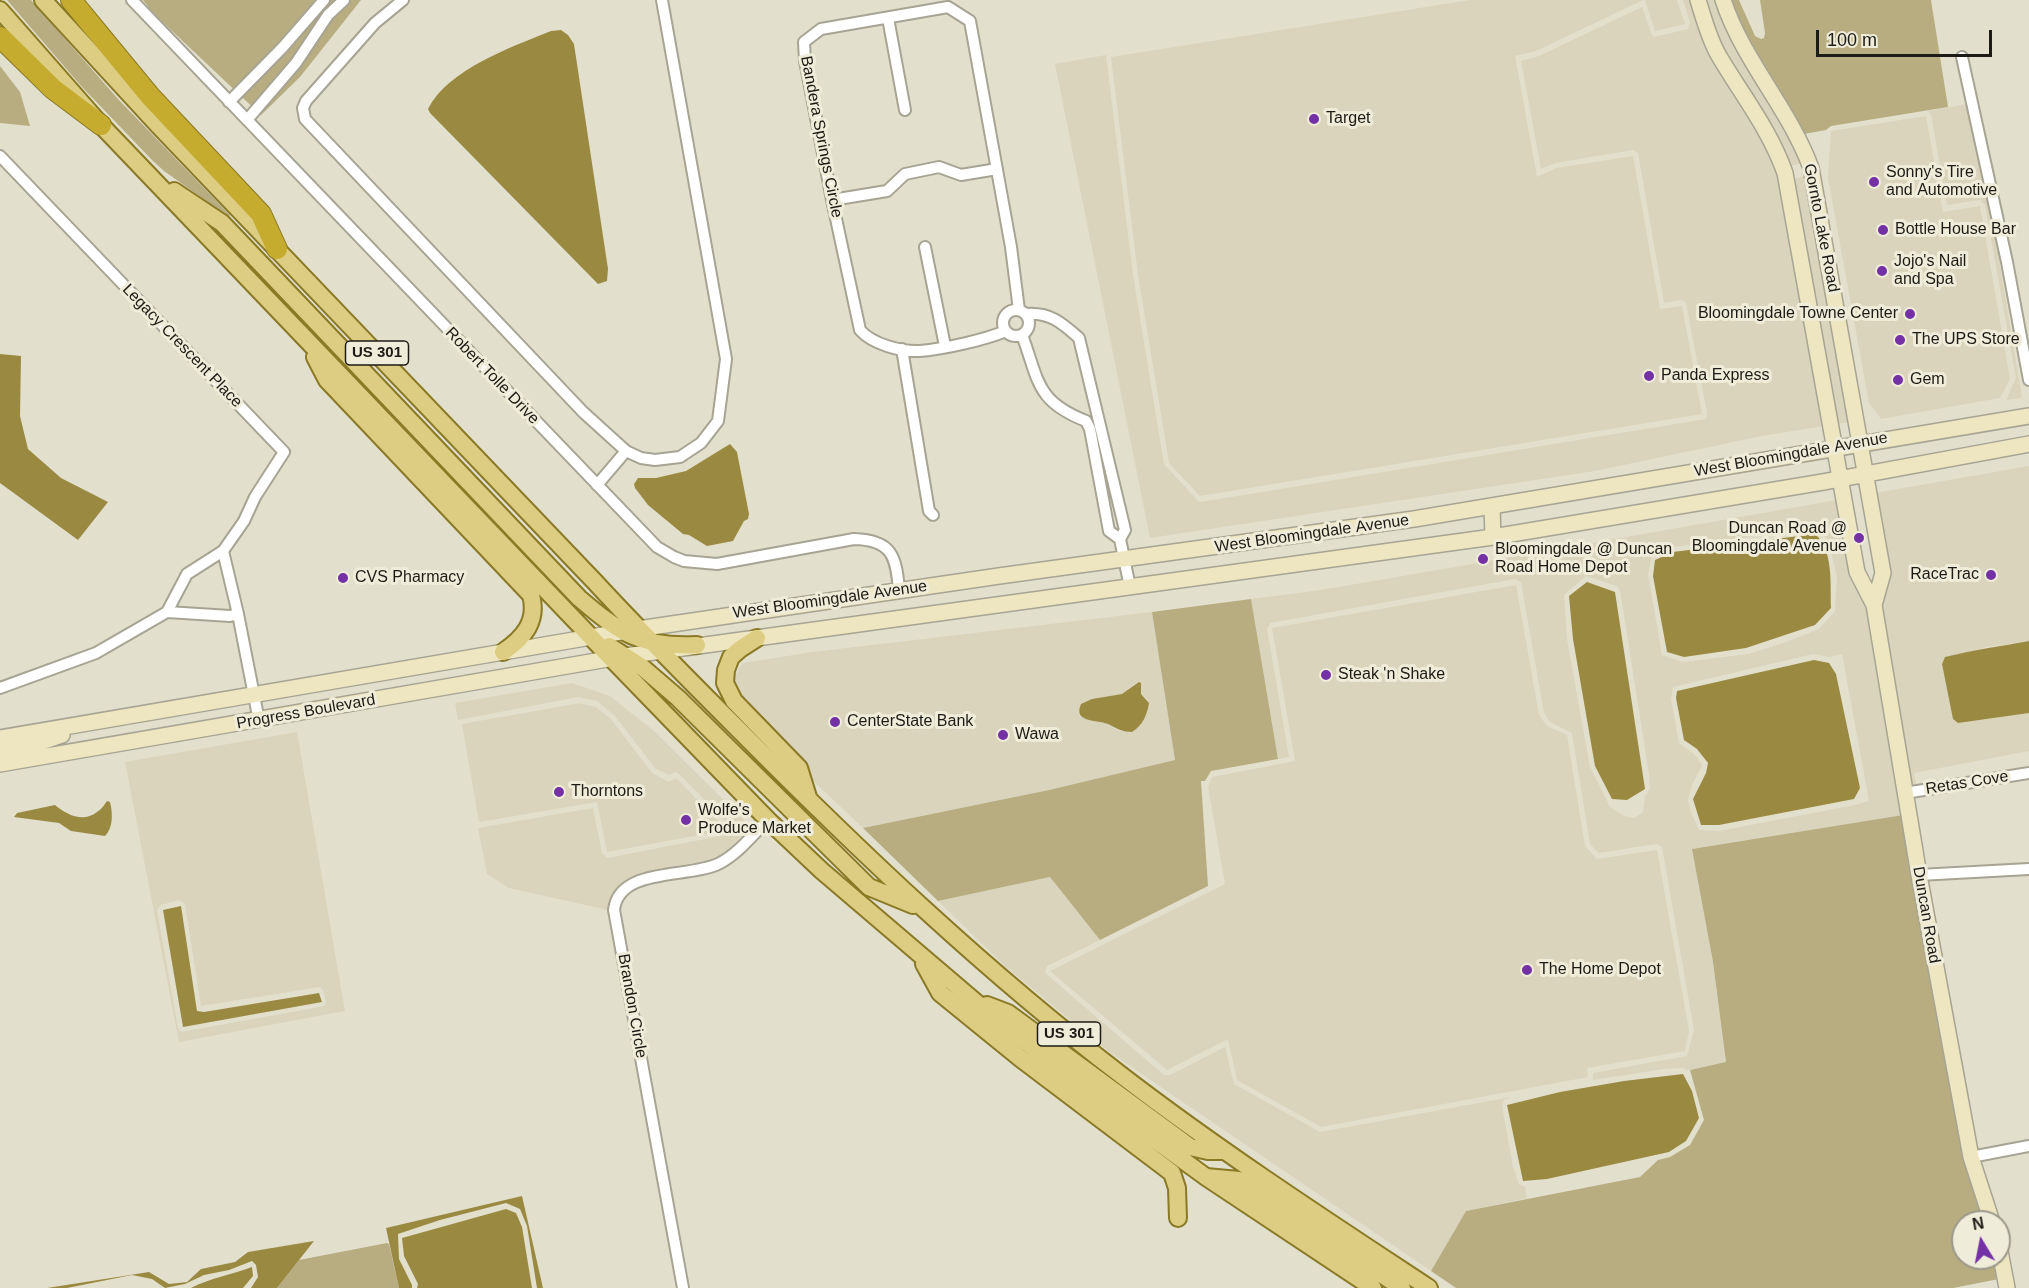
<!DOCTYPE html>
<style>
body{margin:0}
#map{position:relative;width:2029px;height:1288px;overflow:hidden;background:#e3dfcd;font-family:Helvetica,sans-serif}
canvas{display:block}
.north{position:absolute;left:1951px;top:1210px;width:60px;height:60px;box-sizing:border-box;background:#f0ecda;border:2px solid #9c988b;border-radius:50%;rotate:350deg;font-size:16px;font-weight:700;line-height:24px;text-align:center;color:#1d1b15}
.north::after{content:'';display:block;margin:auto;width:21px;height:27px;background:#7431a5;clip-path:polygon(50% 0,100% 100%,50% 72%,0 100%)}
.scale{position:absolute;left:1816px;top:30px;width:176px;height:27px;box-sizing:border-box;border:3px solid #1d1b15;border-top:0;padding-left:8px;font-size:18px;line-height:21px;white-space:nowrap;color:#1d1b15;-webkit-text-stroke:4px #f0ecda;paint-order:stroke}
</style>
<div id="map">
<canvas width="2029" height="1288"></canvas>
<div class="north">N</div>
<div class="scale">100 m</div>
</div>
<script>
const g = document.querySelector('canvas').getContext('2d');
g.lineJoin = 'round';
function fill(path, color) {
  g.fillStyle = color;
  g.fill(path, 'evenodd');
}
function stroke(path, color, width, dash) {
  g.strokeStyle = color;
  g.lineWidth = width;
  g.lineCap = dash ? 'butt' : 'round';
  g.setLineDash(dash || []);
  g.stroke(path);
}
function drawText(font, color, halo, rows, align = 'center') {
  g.font = font + ' Helvetica,sans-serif';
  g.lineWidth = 6;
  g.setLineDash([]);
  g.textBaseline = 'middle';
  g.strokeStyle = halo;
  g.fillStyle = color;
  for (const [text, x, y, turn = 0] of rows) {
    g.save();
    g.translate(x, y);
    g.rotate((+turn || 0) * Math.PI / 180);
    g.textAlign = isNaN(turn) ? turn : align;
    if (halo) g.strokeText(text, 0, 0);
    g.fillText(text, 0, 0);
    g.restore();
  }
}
fill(new Path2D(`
 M1470 0H1643L1536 51 1515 56 1537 177 1556 168 1633 156 1660 309 1682 306 1702 414 1200 496 1169 463 1138 275 1111 57Z
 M1645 0H1677L1685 24 1655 31Z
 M1683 0H1691L1752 118 1779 175 1824 426 1762 436 1595 471 1150 538 1055 64 1106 55 1133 275 1164 464 1198 501 1201 502 1706 419 1707 413 1686 303 1682 300 1664 303 1638 153 1633 150 1555 163 1541 169 1521 61 1539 56 1642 7 1651 33 1654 37 1688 29 1690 22Z
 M1704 0H1717L1778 112 1803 163 1789 166 1762 111 1724 52Z
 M1973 103 2022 398 2006 400 2016 378 1985 205 1980 200 1947 205 1931 115 1928 111Z
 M1926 116 1943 212 1980 206 2010 379 2000 398 1881 419 1869 403 1828 178 1831 131Z
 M1806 176 1851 422 1836 424 1792 179Z
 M2029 466V641L1986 647 1976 651 1945 657 1942 664 1954 719 1958 723 2029 713V751L1914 773 1916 784 1910 785 1880 608 1875 493Z
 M1837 500 1867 605 1866 608 1868 610 1903 815 1692 849 1713 962 1726 1063 1687 1070 1683 1068 1664 1069 1593 1080V1073L1687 1056 1694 1030 1662 847 1656 844 1599 853 1590 844 1572 733 1550 722 1544 713 1521 582 1515 579 1270 623 1267 629 1289 757 1278 759 1251 599 1321 590 1472 564ZM1814 528 1828 539 1837 577 1835 611 1819 629 1781 644 1748 654 1683 662 1662 655 1648 574 1652 556 1672 547ZM1586 576 1617 586 1620 590 1649 774 1650 789 1645 796 1643 812 1634 818 1624 816 1610 807 1590 767 1567 639 1564 595ZM1813 654 1830 657 1842 654 1869 801 1855 805 1719 831 1699 830 1691 813 1688 800 1692 785 1702 765 1694 754 1679 743 1671 699 1673 687Z
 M1516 585 1539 715 1547 726 1567 735 1585 846 1597 859 1657 850 1689 1031 1685 1051 1587 1068 1588 1077 1321 1127 1237 1080 1228 1039 1167 1070 1050 971 1225 884 1208 787 1212 777 1295 761 1272 628Z
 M1152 612 1175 760 1049 790 863 828 808 776 739 697 731 682 743 663 813 652ZM1139 682 1141 683V694L1148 700 1132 732 1119 731 1105 723 1092 699 1122 694Z
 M572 683 610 696 654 731 751 827 724 853 709 860 650 871 631 877 623 881 614 892 608 910 509 888 487 874 478 828 593 808 602 853 607 858 731 834 730 826 679 774 675 772 669 775 655 768 615 716 597 701 578 697 458 720 455 703Z
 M580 703 596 707 611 719 652 773 669 782 676 778 727 830 607 852 597 802 479 822 462 724Z
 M297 732 345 1011 179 1042 125 762ZM179 900 185 904 201 1006 320 987 323 990 326 1001 325 1006 181 1032 178 1028 157 910 161 905Z
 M1050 877 1100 940 1047 966 1045 973 1164 1075H1170L1225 1047 1234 1084 1320 1132 1511 1097 1504 1100 1502 1106 1513 1167 1519 1184 1525 1187 1527 1198 1466 1211 1431 1271 1108 1051 1006 967 938 901Z`), '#d9d4bb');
fill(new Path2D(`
 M7 0H31L118 99 230 215 229 217 164 171 152 160 82 87Z
 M143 0H361L300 77 261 115 153 13Z
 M1730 0H1739L1755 36 1761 39 1764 38 1765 33 1760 0H1931L1948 107 1831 126 1826 130 1804 134C1790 108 1773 84 1757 59 1746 40 1738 20 1730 0Z
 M0 66 20 92 30 126 0 123Z
 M1251 599 1278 759 1211 771 1205 781H1201L1208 886 1100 940 1050 877 938 901 863 828 1049 790 1175 760 1152 612Z
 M1903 815 1965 1158 1970 1178 1986 1222H1963V1258H1995L1999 1279 1953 1288H1456L1431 1271 1466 1211 1640 1177 1658 1160 1670 1157 1690 1145 1704 1120 1690 1070 1726 1062 1713 962 1692 849Z
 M387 1243 389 1244 399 1288H277L299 1260Z`), '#b7ad80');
fill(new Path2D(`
 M561 30 568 35 574 44 608 269 607 281 598 284 430 113 428 109C448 69 512 47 551 31Z
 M0 354 21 356 20 416 28 449 61 478 108 502 78 540 0 483Z
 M730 444 737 452 749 514 748 519 744 521 733 541 707 546 689 535 683 534 648 505 635 488 634 484 638 478H656L686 471Z
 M1815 534C1834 551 1830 584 1831 608L1815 625 1746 648 1684 657 1667 652 1653 576 1655 560 1673 552Z
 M1587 582 1615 592 1645 789 1627 800 1612 799 1595 766 1573 639 1569 596Z
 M2029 641V713L1958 723 1953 719 1942 664 1945 657C1973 650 2001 646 2029 641Z
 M1814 660 1829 663 1836 674 1860 788 1854 799 1719 825H1701L1693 799 1706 773 1708 763 1697 749 1684 740 1676 698 1677 691Z
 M1139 682 1141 683V694L1149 703C1147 715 1143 725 1132 732 1122 732 1118 729 1110 725 1100 719 1072 724 1081 704L1092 699 1122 694Z
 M107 801 110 802C113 814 113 828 105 836L71 831 59 823 14 817 17 813 55 805C67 815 83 823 97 812 102 809 104 805 107 801Z
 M181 906 197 1011 204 1012 319 993 322 1002 183 1027 163 910Z
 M1683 1074 1692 1091 1699 1118 1686 1141 1669 1152 1547 1179 1523 1181 1507 1105 1560 1092 1624 1081Z
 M522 1196 543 1288H537L527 1226 520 1209 506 1203 440 1220 398 1234 399 1259 412 1285V1288H399L386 1228Z
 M506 1209 516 1213 522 1227 532 1288H417L418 1284 404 1256 402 1238Z
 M314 1241 277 1288H251L258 1277 256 1265 252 1261 229 1270 204 1275 185 1284 165 1288 152 1279 132 1275 67 1288H47L149 1272 169 1284 187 1282 201 1269 235 1262 248 1252Z
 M252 1267 253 1276 243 1288H191C210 1278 231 1275 252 1267Z`), '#9a8a41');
const street = new Path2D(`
 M132 0 657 547 674 557 684 561 717 564 854 539C892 540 896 556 899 590
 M403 0 375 23 306 101 303 108 305 119 583 412 626 451 641 458 655 460 680 457 701 443 718 421 726 359 662 0
 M888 18 905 110
 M1962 57 2007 262 2029 380
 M229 102 283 47 324 0
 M247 120 296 63 328 15 344 0
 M0 156 284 452 255 497 244 521 223 551 187 574 167 612 96 653 0 688
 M832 200 887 191 905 174 939 167 961 175 997 169
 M925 247 945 346
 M1003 323a13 13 0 1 1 26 0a13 13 0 1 1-26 0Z
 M1026 314C1050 312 1062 323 1079 338L1125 530 1120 539 1130 587
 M1006 331C984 340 944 349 920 351 901 352 872 344 860 330L832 200 805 61 804 42 821 29 948 7 970 21 1011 247 1019 310
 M1022 335C1039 380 1035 401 1086 421L1090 429 1109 531 1120 539
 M902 349 929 511 933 515
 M597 485 626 451
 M223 551 238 614 259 721
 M167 612 230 616 238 614
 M1905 793 2029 773
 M1919 875 2029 869
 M1971 1157 2029 1146
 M683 1288 614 910C619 866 690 879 720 863 739 853 753 834 768 820`);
const secondary = new Path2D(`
 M1698 0C1704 19 1709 39 1719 56 1742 95 1770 130 1785 173L1857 572 1874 605 1919 875 1971 1157 1992 1222
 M1723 0C1743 61 1789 108 1811 168L1883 573 1874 605
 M1492 507 1493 537
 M0 738 638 629 999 576 1414 519 2029 416
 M0 750 36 744 62 735
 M0 764 625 656 1493 537 1823 482 2029 444
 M1999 1246 2007 1288`);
const primary = new Path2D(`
 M43 0 158 125 595 582C641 632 689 680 737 728 860 852 986 972 1125 1078 1223 1153 1326 1220 1429 1288
 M0 10 101 125 611 658 768 820 822 871 985 1010 1096 1097 1206 1177 1373 1288
 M174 191 222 223 579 598C620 633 641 648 697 645
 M315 357 327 380 531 595C538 621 524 638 503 652
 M757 638 740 649 731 657 726 670 725 683 734 701 799 768 808 797
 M609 646 642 667 678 698 869 887 913 905
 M924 964 940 993 1020 1058 1172 1173 1177 1188 1178 1218
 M987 1005 1008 1013 1190 1147 1208 1151H1225
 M1206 1177 1239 1180 1402 1288`);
const highway = new Path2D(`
 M71 0 150 96 261 214 277 249
 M0 37 53 89 101 125`);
stroke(street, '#a7a493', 14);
stroke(secondary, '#a7a493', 18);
stroke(primary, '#8a7925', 20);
stroke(highway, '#8a7925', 22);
stroke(street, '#fff', 10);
stroke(secondary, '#eee6c0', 15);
stroke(primary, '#dccd82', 16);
stroke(highway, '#c5ab2e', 20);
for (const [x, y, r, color] of [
 [1314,119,6,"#7431a5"],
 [1874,182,6,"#7431a5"],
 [1883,230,6,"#7431a5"],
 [1882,271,6,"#7431a5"],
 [1910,314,6,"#7431a5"],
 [1900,340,6,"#7431a5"],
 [1649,376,6,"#7431a5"],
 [1898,380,6,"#7431a5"],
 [1859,538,6,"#7431a5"],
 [1483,559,6,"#7431a5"],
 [1991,575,6,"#7431a5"],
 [343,578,6,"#7431a5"],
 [1326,675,6,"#7431a5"],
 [835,722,6,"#7431a5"],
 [1003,735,6,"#7431a5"],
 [559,792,6,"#7431a5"],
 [686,820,6,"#7431a5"],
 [1527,970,6,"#7431a5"]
]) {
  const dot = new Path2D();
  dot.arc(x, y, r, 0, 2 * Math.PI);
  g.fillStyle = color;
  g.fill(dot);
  stroke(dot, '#f0ecda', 2);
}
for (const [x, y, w] of [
 [377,353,63],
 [1069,1034,63]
]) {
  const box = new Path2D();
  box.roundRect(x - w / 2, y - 12, w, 24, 4.5);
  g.fillStyle = '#f0ecda';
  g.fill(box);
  stroke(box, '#1d1b15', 1.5);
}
drawText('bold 15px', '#1d1b15', null, [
 ["US 301",377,353],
 ["US 301",1069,1034]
]);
drawText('16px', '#1d1b15', '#f0ecda', [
 ["Target",1326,119],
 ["Sonny's Tire",1886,173],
 ["and Automotive",1886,191],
 ["Bottle House Bar",1895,230],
 ["Jojo's Nail",1894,262],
 ["and Spa",1894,280],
 ["Bloomingdale Towne Center",1898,314,"right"],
 ["The UPS Store",1912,340],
 ["Panda Express",1661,376],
 ["Gem",1910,380],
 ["Duncan Road @",1847,529,"right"],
 ["Bloomingdale Avenue",1847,547,"right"],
 ["Bloomingdale @ Duncan",1495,550],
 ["Road Home Depot",1495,568],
 ["RaceTrac",1979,575,"right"],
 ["CVS Pharmacy",355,578],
 ["Steak 'n Shake",1338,675],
 ["CenterState Bank",847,722],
 ["Wawa",1015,735],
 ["Thorntons",571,792],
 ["Wolfe's",698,811],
 ["Produce Market",698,829],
 ["The Home Depot",1539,970]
], 'left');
drawText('16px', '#1d1b15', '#f0ecda', [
 ["Bandera Springs Circle",821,137,79],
 ["Gornto Lake Road",1821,228,79],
 ["Legacy Crescent Place",182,346,46],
 ["Robert Tolle Drive",492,376,46],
 ["West Bloomingdale Avenue",1791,455,-10],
 ["West Bloomingdale Avenue",1312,534,-8],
 ["West Bloomingdale Avenue",830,600,-8],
 ["Progress Boulevard",306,712,-10],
 ["Retas Cove",1967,783,-9],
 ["Duncan Road",1926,915,80],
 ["Brandon Circle",632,1006,80]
]);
</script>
